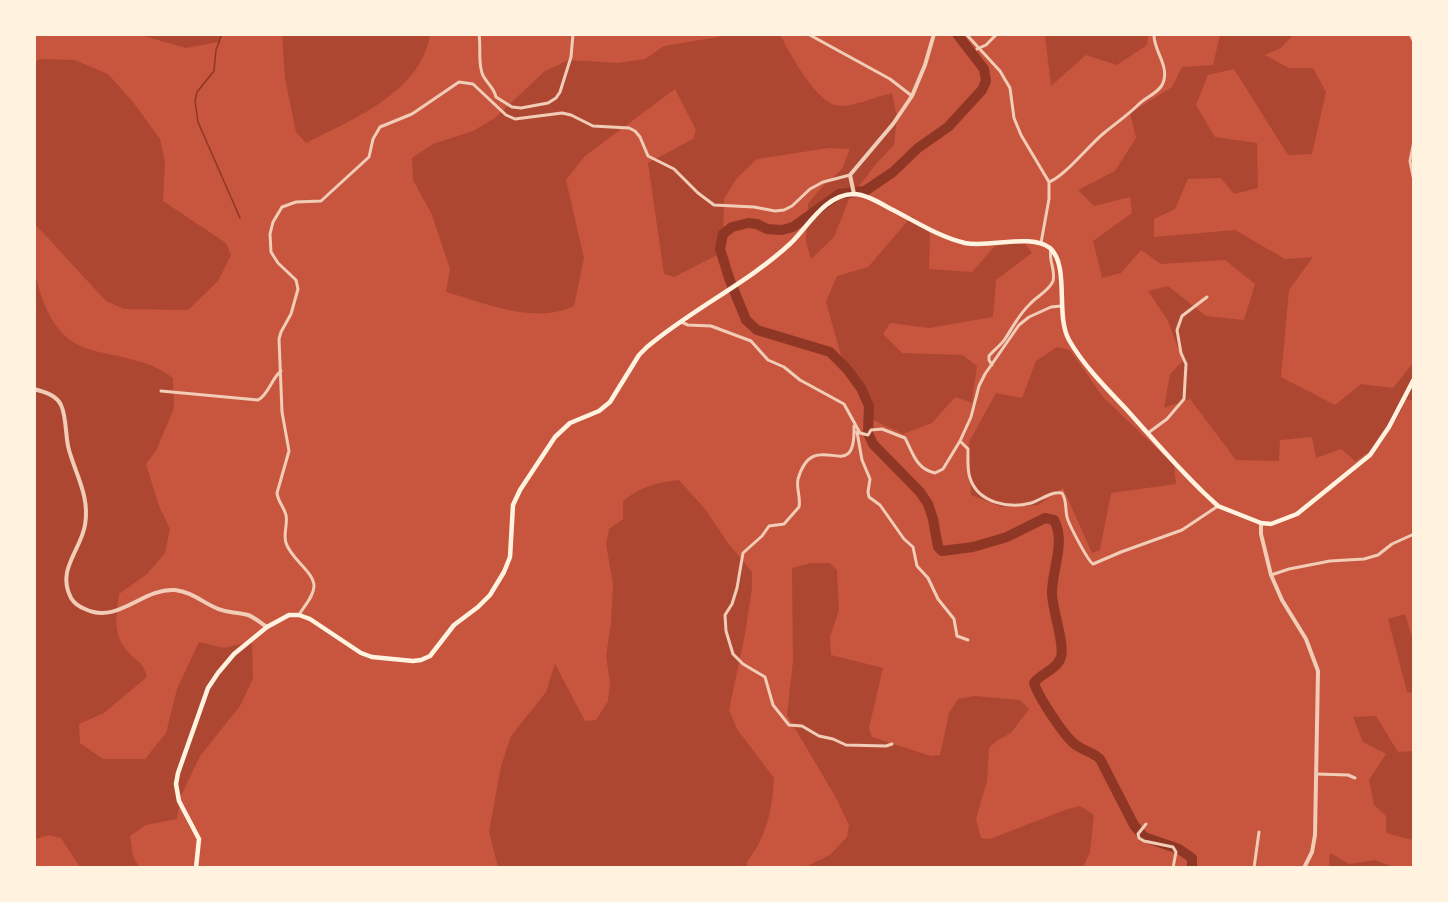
<!DOCTYPE html>
<style>
body{margin:0}
#map{position:relative;width:1448px;height:902px;overflow:hidden;background:#c8553d;font-family:"Source Sans 3",sans-serif}
canvas{display:block}
.frame{position:absolute;inset:0;border:36px solid #fff3e0;pointer-events:none}
</style>
<div id="map">
<canvas width="1448" height="902"></canvas>
<div class="frame"></div>
</div>
<script>
const g = document.querySelector('canvas').getContext('2d');
g.lineJoin = 'round';
function fill(path, color) {
  g.fillStyle = color;
  g.fill(path, 'evenodd');
}
function stroke(path, color, width, dash) {
  g.strokeStyle = color;
  g.lineWidth = width;
  g.lineCap = dash ? 'butt' : 'round';
  g.setLineDash(dash || []);
  g.stroke(path);
}
fill(new Path2D(`
 M140 35H222L218 42 186 48Z
 M282 35V34L430 35C420 93 353 119 306 143L296 132 285 78Z
 M730 35H780C791 54 817 107 842 106 854 106 879 96 892 93L897 117 894 145 876 164 849 199 834 237 811 259 806 242 808 204 821 188 842 169 850 149 829 148 757 159 737 178 724 199 723 242 719 254 674 277 664 274 648 163 693 139 696 130 675 89 585 156 566 180 584 258 574 306C534 325 486 303 446 292L450 269 432 215 413 180 412 158 433 144 473 131 495 118 545 71 569 60 618 63 645 59 664 46Z
 M1045 35V34L1148 35 1147 45 1117 65 1086 55 1051 86Z
 M1220 35H1293L1281 48 1265 55 1289 68H1313L1326 92 1312 154 1288 155 1234 69 1208 75 1196 105 1215 137 1257 143 1258 188 1234 194 1221 178 1188 179 1175 209 1154 219V237L1235 230 1285 259 1313 257 1289 290 1281 377 1335 405 1361 384 1393 388 1413 363V400L1405 399 1401 411 1381 444 1355 461 1341 449 1316 458 1312 437 1280 440 1279 461 1236 460 1190 399 1164 408 1170 374 1183 361 1168 321 1148 291 1168 286 1206 316 1244 320 1255 284 1225 260 1161 264 1141 250 1121 273 1102 278 1093 241 1132 213 1130 197 1094 206 1078 190 1115 171 1136 138 1130 113 1172 87 1182 67 1213 65Z
 M40 59 75 60 108 74 133 102 160 139 165 162 163 201 226 243 231 255 218 281 188 310 124 309 106 301 35 224 34 63Z
 M912 216 930 234 929 269 972 272 994 247 1022 239 1032 253 996 280 993 317 929 328 890 323 883 334 902 353 963 355 977 366 972 403 955 397 932 423 903 434 871 419 868 400 847 377 826 302 837 276 868 267Z
 M34 269C40 295 49 326 73 342 87 351 106 353 122 357 145 363 153 364 173 378L174 408 156 451 146 464 159 506 170 529 165 553 147 574 119 594C116 617 112 636 130 654 141 665 142 661 147 677L104 713 79 724 80 743 103 759H145L166 733 177 689 199 642 224 648 252 641 253 679 240 706 200 756 181 796 177 819 146 825 130 836 133 856 139 867H80L61 838 49 835 35 839Z
 M1057 347 1070 350 1103 397 1174 465 1176 484 1111 493 1100 550 1092 553 1063 488 1038 505 1002 507 971 495 969 442 996 393 1022 398 1036 361Z
 M679 480 705 509 728 543 752 572V588L745 634 729 710 737 729 774 778C772 812 767 835 747 862V867H498L489 832 501 766 511 736 546 692 555 664 585 721 596 720 608 701 610 682 606 656 611 623 613 584 606 544 609 529 623 519V501C640 487 658 482 679 480Z
 M811 563H830L837 570 839 610 830 637 831 655 883 668 869 728 872 737 931 756 940 755 949 713 958 699 974 696 1020 700 1029 709 1011 733 998 740 989 748 987 781 976 819 981 838 990 839 1065 810 1080 806 1094 815 1090 852 1083 867H805L830 855 847 837 849 825 835 796 787 715 793 661 792 568Z
 M1405 614 1413 640V693L1407 692 1388 619Z
 M1376 716 1398 752 1413 751V840L1386 833V816L1374 805 1369 780 1386 754 1363 742 1353 717Z
 M1330 853 1349 864 1375 860 1393 867H1329Z`), '#ae4732');
stroke(new Path2D(`
 M222 34 216 50 214 71 197 92 195 101 198 122 240 218`), '#8f3625', 1.5);
stroke(new Path2D(`
 M957 34 984 69 986 81 982 90 948 127 918 148 893 172 865 191 839 194 793 227 782 230 767 229 757 224 748 223 732 227 723 234 720 249 729 278 746 320 757 330 830 352 847 369 861 388 869 406 868 433 873 444 920 492 928 504 933 519 938 547 942 551 973 547 1007 537 1045 518 1054 520C1066 542 1052 569 1052 593 1052 609 1065 644 1061 657 1057 670 1041 673 1034 683 1038 696 1065 738 1076 745 1084 751 1093 752 1100 759L1134 825 1144 837 1179 849 1192 858V868`), '#8f3625', 10);
stroke(new Path2D(`
 M479 34C481 47 478 61 482 73 485 82 494 87 496 97L512 107 521 108 548 103 556 98 560 92 571 57 573 34
 M808 34 890 79 912 96
 M966 34 1000 71 1010 88 1014 118 1021 135 1049 182V199L1041 243
 M1410 34 1414 42
 M977 49 986 45 997 34
 M1414 141 1410 161 1414 181
 M1049 182C1065 176 1088 146 1104 133 1116 123 1128 115 1139 104 1146 97 1160 92 1163 83 1170 66 1153 50 1154 34
 M681 322 688 325 711 326 751 341 768 360 784 367 800 380 844 404 860 433 868 435 871 430 882 429 905 438C913 453 916 469 935 473L943 469 960 441 971 417 979 386 985 374 1019 325 1029 317 1051 307 1061 306
 M992 365 989 360V356C994 350 1001 345 1005 339 1013 327 1019 314 1030 304 1037 296 1049 291 1053 281 1056 270 1048 260 1051 249
 M161 391 258 400C269 394 271 379 281 371
 M854 426C856 490 814 423 798 479 796 488 801 498 799 507L784 524 769 526 762 536 743 553 737 588 732 604 725 615 726 631 733 654 743 664 765 677 773 705 789 725 802 726 819 736 833 739 846 745 886 746 892 744
 M857 432 862 460 870 479 868 492 869 497 880 505 904 539 913 547 917 566 928 578 938 599 954 619 957 636 968 640
 M1148 433 1167 419 1184 399 1186 364 1181 353 1177 330 1182 316 1207 297
 M960 441 968 449C968 458 967 470 970 478 978 503 1009 509 1031 503 1041 500 1051 491 1062 493 1067 500 1065 509 1067 517 1069 525 1088 561 1093 564L1121 552 1182 530 1218 506
 M1271 575 1289 569 1330 561 1364 559 1378 555 1392 544 1414 534
 M299 615C304 606 314 596 314 586 314 572 291 559 286 543 283 534 288 524 286 515 284 507 278 502 277 493L289 451 282 412 279 339 281 332 291 314 298 289 296 280 278 263 271 252 270 234 273 222 282 207 296 202 321 201 369 157 373 139 380 127 412 114 459 82 473 84 506 115 515 119 562 113 571 115 593 126 629 128 635 131 640 137 648 156 674 169 698 193 714 205 754 207 775 211 784 210 792 206 810 189 823 182 850 175
 M1316 774 1348 775 1355 778
 M1146 824 1138 834 1139 838 1144 841 1173 847 1176 852 1173 868
 M1254 868 1259 832`), '#f1ccb7', 3);
stroke(new Path2D(`
 M854 194 850 175 893 124 912 96 925 65 934 34
 M34 389C45 392 56 395 61 405 67 418 65 436 69 450 76 475 90 497 85 525 81 550 56 570 71 598 74 603 80 607 85 609 118 625 142 588 175 590 192 592 202 602 216 608 226 613 238 612 248 615 254 617 261 623 267 627
 M1261 523V534L1271 575 1282 600 1306 639 1318 671 1315 835 1312 852 1304 868`), '#f1ccb7', 4);
stroke(new Path2D(`
 M196 868 199 839 179 801 176 784 178 773 208 688 218 673 234 654 267 627 289 615H299L310 619 361 653 372 657 413 661 421 660 430 656 454 625 478 607 490 595 504 572 510 557 513 505 520 490 555 437 570 423 599 411 610 402 639 355 647 347C692 309 748 283 791 243 809 225 825 195 853 194 866 194 880 203 891 209 915 221 939 237 965 243 990 248 1031 233 1050 248 1070 266 1055 315 1069 340 1084 366 1106 388 1127 410 1152 438 1177 467 1204 493L1218 506 1261 523 1271 524 1297 514 1370 455 1389 427 1414 379`), '#fff3e0', 4.5);
</script>
